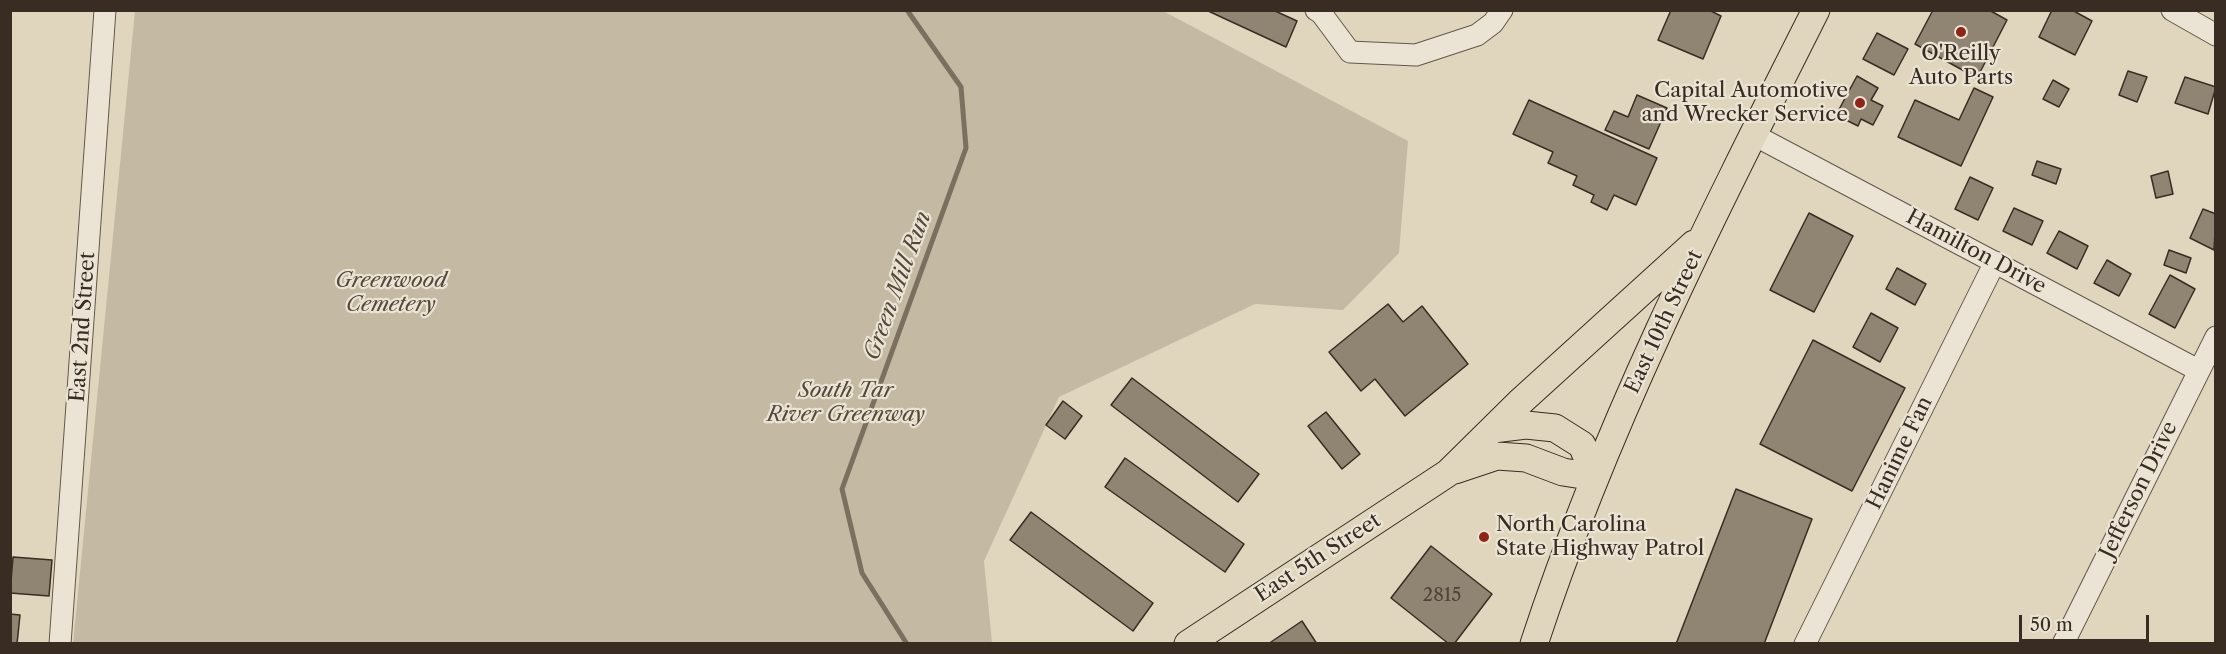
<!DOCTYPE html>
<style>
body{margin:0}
#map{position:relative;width:2226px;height:654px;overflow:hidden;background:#e0d6bd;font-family:"Libre Caslon Text",serif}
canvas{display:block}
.frame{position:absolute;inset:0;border:12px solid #392c23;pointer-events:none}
.scale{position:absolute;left:2019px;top:615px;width:130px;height:27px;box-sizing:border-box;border:3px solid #392c23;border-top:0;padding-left:8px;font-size:18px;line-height:21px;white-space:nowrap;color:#392c23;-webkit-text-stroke:4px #ebe4d4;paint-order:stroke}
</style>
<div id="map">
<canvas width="2226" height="654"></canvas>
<div class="frame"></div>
<div class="scale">50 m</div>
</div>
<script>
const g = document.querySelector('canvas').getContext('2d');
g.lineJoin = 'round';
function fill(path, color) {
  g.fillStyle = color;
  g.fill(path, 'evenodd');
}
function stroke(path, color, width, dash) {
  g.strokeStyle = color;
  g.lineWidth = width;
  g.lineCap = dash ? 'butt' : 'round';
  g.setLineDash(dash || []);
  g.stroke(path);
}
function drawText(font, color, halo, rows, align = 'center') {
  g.font = font + ' "Libre Caslon Text",serif';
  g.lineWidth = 4.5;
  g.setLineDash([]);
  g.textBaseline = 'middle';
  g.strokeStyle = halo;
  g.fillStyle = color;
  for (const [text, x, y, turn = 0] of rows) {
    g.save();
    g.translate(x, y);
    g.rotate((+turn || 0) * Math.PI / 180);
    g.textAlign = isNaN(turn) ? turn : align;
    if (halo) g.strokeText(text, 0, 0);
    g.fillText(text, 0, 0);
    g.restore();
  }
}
fill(new Path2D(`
 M135 11H1163L1408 141 1399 253 1343 310 1255 304 1059 397 984 561 992 643 73 644Z`), '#c4b9a3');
stroke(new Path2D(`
 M907 10 961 87 966 148 842 489 862 573 907 644`), '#7b6f60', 5);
const building = new Path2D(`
 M1206 10H1273L1297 21 1286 47Z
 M1671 10H1709L1721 16 1703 59 1658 40Z
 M1933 10H1989L2007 20 1977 78 1915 44Z
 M2052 10H2072L2092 21 2075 55 2039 37Z
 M1877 33 1908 49 1894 75 1863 59Z
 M2128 71 2147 77 2137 102 2119 95Z
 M1857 76 1878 88 1871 100 1883 106 1873 125 1861 119 1858 126 1836 115Z
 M2185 77 2216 87 2208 114 2175 103Z
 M2053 80 2069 89 2059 107 2043 99Z
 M1974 88 1993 97 1961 166 1898 137 1915 100 1959 120Z
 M1637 95 1667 108 1649 149 1605 130 1614 111 1628 117Z
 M1529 100 1657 158 1636 205 1614 195 1607 210 1591 202 1594 195 1573 185 1577 176 1548 163 1553 152 1513 134Z
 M2037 161 2061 169 2056 184 2032 175Z
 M2168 171 2173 194 2156 198 2151 176Z
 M1970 177 1993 188 1978 220 1955 209Z
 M2014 208 2043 221 2032 245 2003 231Z
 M2203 209 2216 214 2214 250 2190 238Z
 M1809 213 1853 236 1814 312 1770 290Z
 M2059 231 2088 246 2077 269 2047 253Z
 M2169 250 2191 258 2186 273 2164 265Z
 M2107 260 2131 274 2119 296 2094 283Z
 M1897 268 1926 284 1915 305 1886 289Z
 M2170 275 2195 289 2175 328 2149 314Z
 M1388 304 1403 322 1422 306 1468 364 1405 416 1375 379 1361 391 1329 352Z
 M1871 313 1898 328 1880 362 1853 347Z
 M1813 340 1905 388 1852 491 1760 444Z
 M1132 378 1259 474 1238 502 1111 405Z
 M1063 401 1082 416 1065 439 1046 425Z
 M1326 412 1360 454 1342 469 1308 426Z
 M1125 458 1244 544 1225 572 1105 487Z
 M1736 489 1812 519 1764 644H1676Z
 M1031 512 1153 603 1133 631 1010 540Z
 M1431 546 1492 594 1454 644H1449L1391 598Z
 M13 557 52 560 49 596 10 593Z
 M10 614 20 615 17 644H10Z
 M1302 621 1317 644H1268Z`);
fill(building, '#908473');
stroke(building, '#392c23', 1.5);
const minor = new Path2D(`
 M1316 10 1321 13 1350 52 1416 55 1477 35 1493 23 1502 10
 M2172 10 2216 35
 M1754 135 2198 370
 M60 644 105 10
 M1805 644 1995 262
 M2063 644 2216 337`);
const major = new Path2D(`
 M1493 429 1526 425 1555 428 1582 445 1595 477
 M1455 470 1497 456 1526 458 1563 472 1595 477
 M1188 644 1448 473 1519 403 1694 244
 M1534 644C1606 424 1712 216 1816 10`);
stroke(minor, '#63564a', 23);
stroke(major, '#392c23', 29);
stroke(minor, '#ebe4d4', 21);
stroke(major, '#e0d6bd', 27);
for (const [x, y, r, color] of [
 [1961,32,6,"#8f2418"],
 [1860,103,6,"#8f2418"],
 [1484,537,6,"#8f2418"]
]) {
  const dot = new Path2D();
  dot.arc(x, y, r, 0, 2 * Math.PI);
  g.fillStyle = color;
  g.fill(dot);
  stroke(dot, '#ebe4d4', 2);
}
drawText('18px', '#4f4237', null, [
 ["2815",1442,596]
]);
drawText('21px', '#392c23', '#ebe4d4', [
 ["O'Reilly",1961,54],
 ["Auto Parts",1961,78],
 ["Capital Automotive",1848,91,"right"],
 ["and Wrecker Service",1848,115,"right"],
 ["North Carolina",1496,525,"left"],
 ["State Highway Patrol",1496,549,"left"]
]);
drawText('21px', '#392c23', '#ebe4d4', [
 ["Hamilton Drive",1976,252,28],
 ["East 10th Street",1664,322,-65],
 ["East 2nd Street",83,327,-86],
 ["Hanime Fan",1900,453,-64],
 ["Jefferson Drive",2139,490,-64],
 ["East 5th Street",1318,558,-33]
]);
drawText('italic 21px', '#55483d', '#ebe4d4', [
 ["Greenwood",391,281],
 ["Cemetery",391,305],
 ["South Tar",846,391],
 ["River Greenway",846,415]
]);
drawText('italic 22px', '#54483c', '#ebe4d4', [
 ["Green Mill Run",898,286,-70]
]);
</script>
